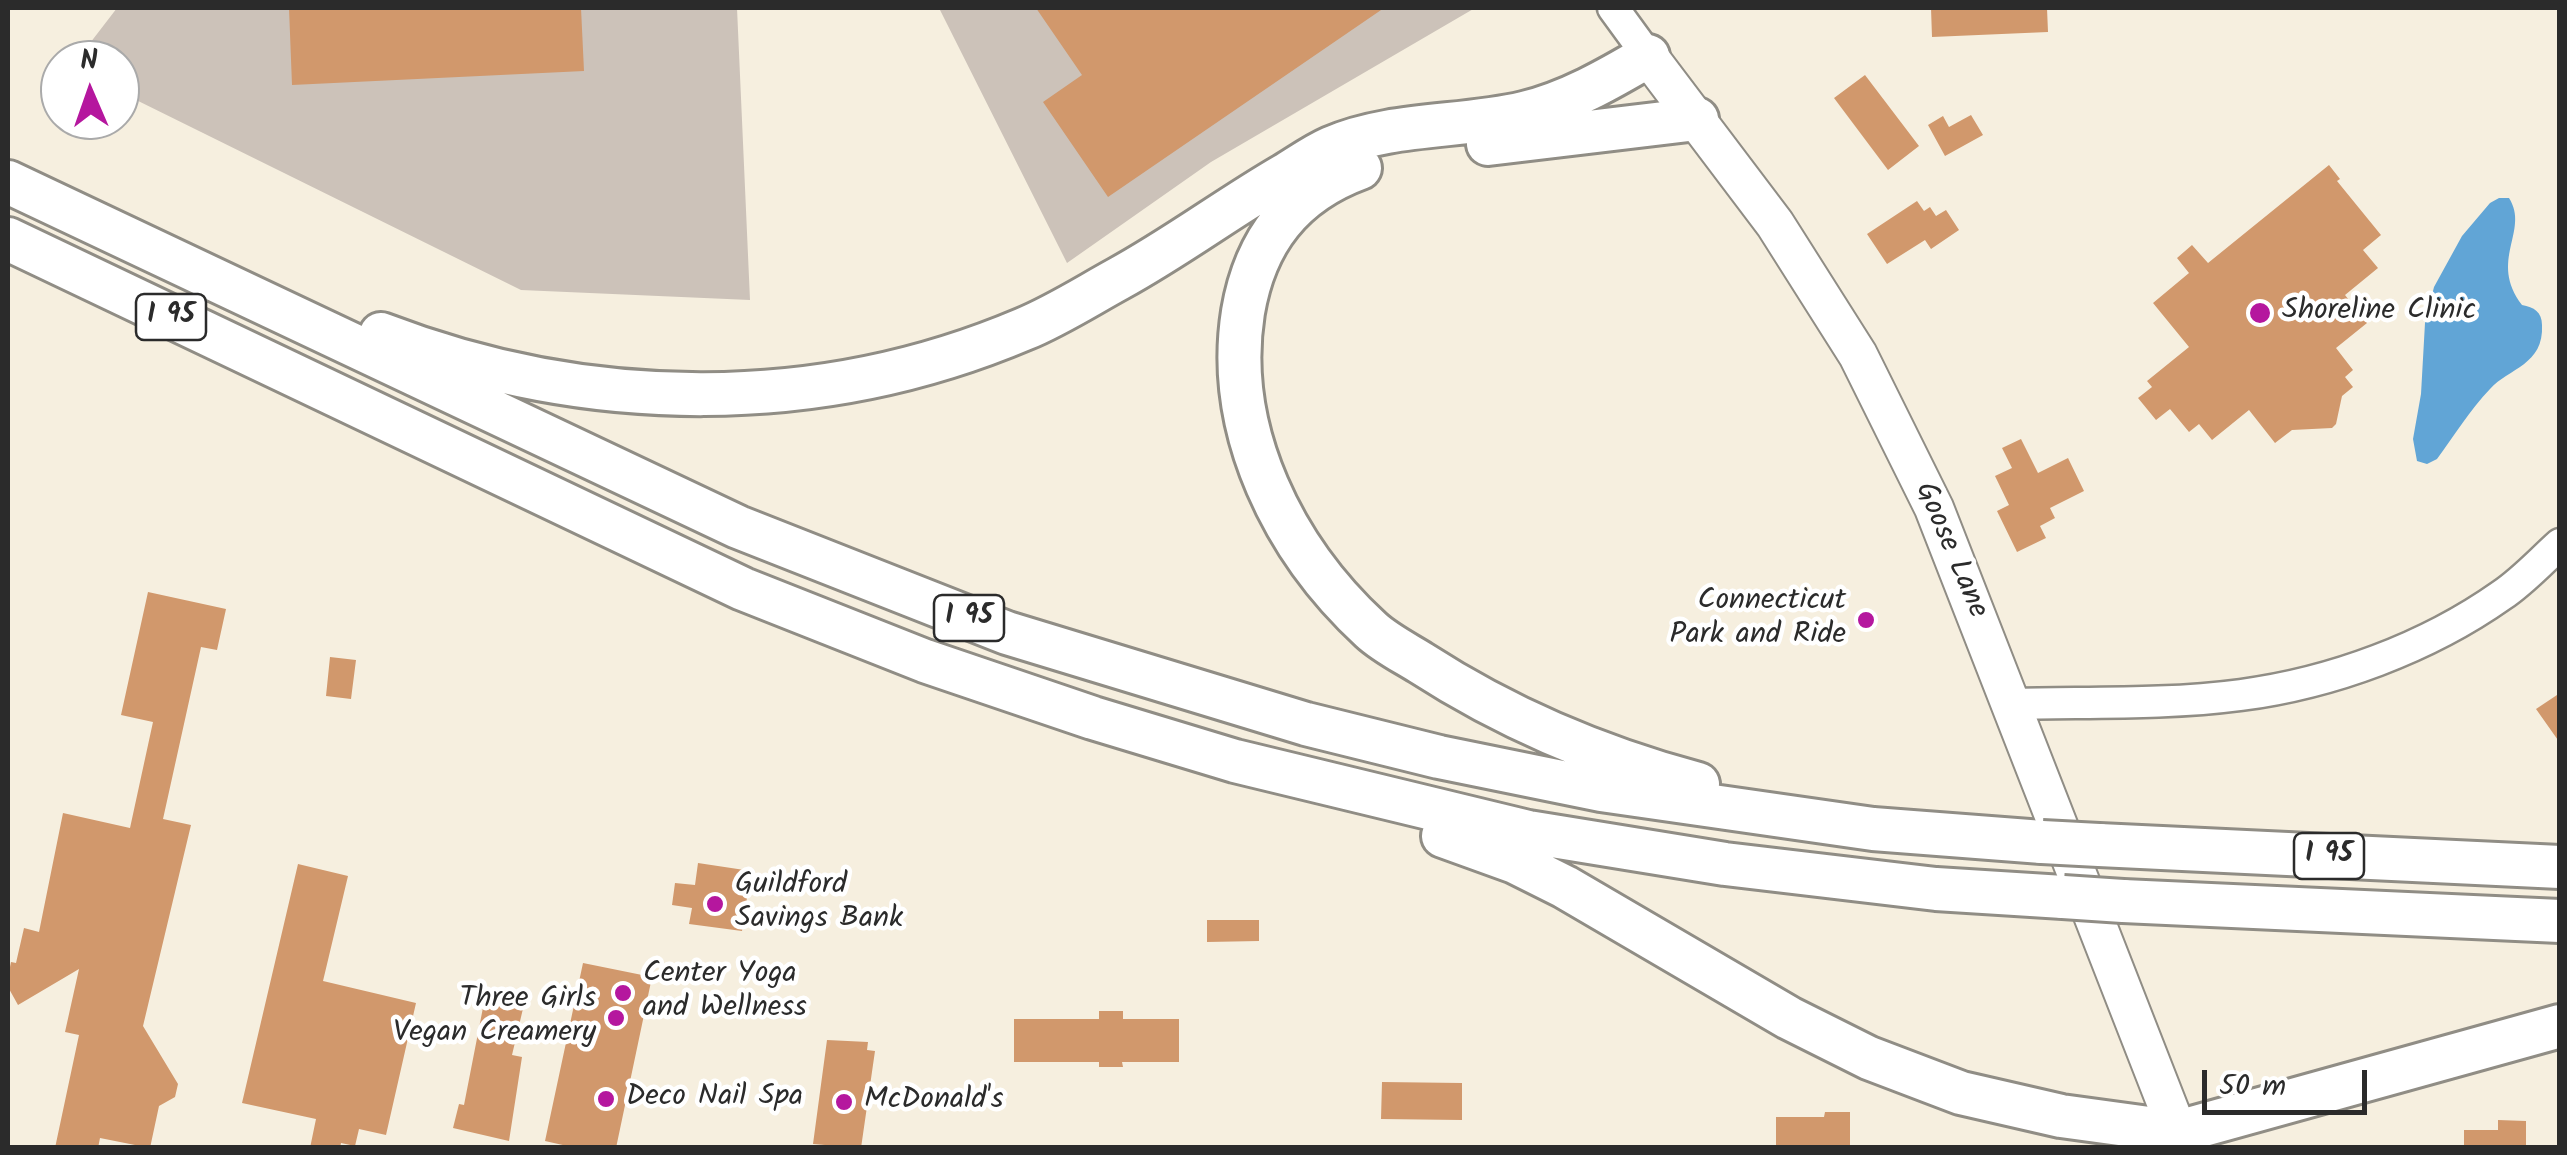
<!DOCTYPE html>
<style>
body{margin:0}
#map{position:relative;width:2567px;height:1155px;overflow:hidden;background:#f6efdf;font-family:Kalam,sans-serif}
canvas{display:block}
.frame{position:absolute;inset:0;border:10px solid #2b2b2b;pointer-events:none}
.north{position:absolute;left:40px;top:40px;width:100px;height:100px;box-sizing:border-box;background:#fff;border:2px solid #aaa;border-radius:50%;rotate:358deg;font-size:28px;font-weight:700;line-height:40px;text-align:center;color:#2b2b2b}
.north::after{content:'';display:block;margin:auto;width:35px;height:45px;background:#b5179e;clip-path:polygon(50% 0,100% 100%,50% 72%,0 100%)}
.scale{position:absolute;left:2202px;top:1070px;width:165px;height:45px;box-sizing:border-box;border:5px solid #2b2b2b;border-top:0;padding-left:12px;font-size:30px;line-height:35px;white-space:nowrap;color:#2b2b2b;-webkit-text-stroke:8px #fff;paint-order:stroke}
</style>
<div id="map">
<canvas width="2567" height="1155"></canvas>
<div class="frame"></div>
<div class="north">N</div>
<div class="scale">50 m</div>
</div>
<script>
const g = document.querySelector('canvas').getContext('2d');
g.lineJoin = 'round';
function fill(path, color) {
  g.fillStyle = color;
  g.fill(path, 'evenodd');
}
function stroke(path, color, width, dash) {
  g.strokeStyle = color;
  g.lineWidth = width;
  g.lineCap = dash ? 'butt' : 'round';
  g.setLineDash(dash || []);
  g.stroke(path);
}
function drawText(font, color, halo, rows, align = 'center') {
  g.font = font + ' Kalam,sans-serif';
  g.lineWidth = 9;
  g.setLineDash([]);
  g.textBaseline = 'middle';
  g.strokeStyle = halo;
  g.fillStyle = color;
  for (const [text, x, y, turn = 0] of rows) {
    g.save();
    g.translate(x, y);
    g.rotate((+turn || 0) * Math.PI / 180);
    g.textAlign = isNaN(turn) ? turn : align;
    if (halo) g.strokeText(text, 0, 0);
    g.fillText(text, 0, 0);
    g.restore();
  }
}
fill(new Path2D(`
 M117 8H737L750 300 521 290 120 92V60H77Z
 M939 8H1475L1211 162 1067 263Z`), '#ccc2b9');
fill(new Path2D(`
 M2499 198H2509C2530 231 2488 260 2522 305 2534 307 2542 312 2542 325 2544 365 2509 368 2490 389 2470 410 2454 436 2437 459L2427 464 2417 461 2413 439 2421 394 2425 323 2434 287 2462 236 2490 203Z`), '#61a5d6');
fill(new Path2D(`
 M289 8H581L584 71 292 85Z
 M1036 8H1384L1108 197 1043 102 1082 75Z
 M1931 8H2047L2048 32 1932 37Z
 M1865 75 1919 146 1888 170 1834 98Z
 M1971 115 1983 135 1945 156 1928 125 1943 116 1949 127Z
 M2329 165 2340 179 2337 181 2381 235 2363 250 2378 268 2345 295 2367 323 2336 348 2353 370 2345 377 2353 387 2342 396 2336 424 2332 428 2292 430 2275 443 2249 410 2212 440 2199 424 2189 432 2170 409 2156 420 2138 398 2152 387 2147 381 2189 347 2153 303 2189 273 2177 258 2192 245 2208 263Z
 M1917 201 1924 211 1930 207 1936 216 1946 210 1959 230 1931 249 1925 240 1887 264 1867 234Z
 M2021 439 2038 473 2068 458 2084 491 2050 508 2055 518 2040 526 2046 538 2017 552 1997 511 2009 505 1995 476 2012 468 2002 448Z
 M148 592 226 609 217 650 201 647 163 819 191 825 143 1026 178 1084 175 1097 159 1106 150 1148 100 1138 98 1148H55L79 1035 65 1032 79 969 18 1005 8 987V977L11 962 16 963 24 928 39 932 63 813 130 828 153 722 121 715Z
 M330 657 356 660 351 699 326 696Z
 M2560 693V743L2536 709Z
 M698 863 751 871 742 931 689 924 692 908 672 905 675 883 695 885Z
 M298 864 348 876 323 981 416 1003 386 1135 359 1129 355 1146 341 1143 340 1148H310L316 1119 242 1103Z
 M1207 920H1259V941L1207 942Z
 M583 963 652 977 616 1148H576L545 1141Z
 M487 987 526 996 512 1055 522 1057 509 1141 453 1128 459 1104 464 1105Z
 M1099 1011H1123V1019H1179V1062H1122L1123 1067H1099V1062H1014V1019H1099Z
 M827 1040 868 1042 867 1050 875 1051 861 1148 813 1144Z
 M1382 1082 1462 1083V1120L1381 1119Z
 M1825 1112H1850V1148H1776V1117H1824Z
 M2498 1120 2526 1121V1148H2464V1130H2498Z`), '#d1986c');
const tertiary = new Path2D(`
 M1613 8 1648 56
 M2012 704C2088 702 2165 705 2241 695 2332 683 2427 648 2502 595 2523 581 2541 561 2560 544`);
const primary = new Path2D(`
 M1648 56 1775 224 1858 355 1934 508 2184 1148`);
const motorway = new Path2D(`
 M1488 144 1697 119
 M1360 168C1292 193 1255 241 1243 312 1224 431 1284 550 1371 630 1385 643 1405 653 1421 663 1506 718 1601 758 1698 784
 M8 182 738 527 1007 633 1306 724 1439 757 1601 790 1873 829 2042 842
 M8 239 743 589 925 661 1093 718 1235 761 1528 832 1725 864 1936 889 2063 897
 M381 334C589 414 819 416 1024 329 1056 316 1087 296 1118 279 1175 248 1228 208 1285 175 1300 166 1315 155 1331 148 1391 122 1461 128 1524 113 1569 102 1609 79 1648 56
 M1443 836 1515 862 1565 887 1789 1018 1869 1058 1961 1093 2061 1116 2178 1132 2560 1026
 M2099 845 2560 867
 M2123 901 2560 921`);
stroke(tertiary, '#908d85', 35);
stroke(primary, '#908d85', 42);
stroke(motorway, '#908d85', 48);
stroke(tertiary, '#fff', 30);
stroke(primary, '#fff', 38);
stroke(motorway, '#fff', 42);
const motorwayBridge = new Path2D(`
 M2042 842 2099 845
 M2063 897 2123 901`);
stroke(motorwayBridge, '#908d85', 48, []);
stroke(motorwayBridge, '#fff', 42);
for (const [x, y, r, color] of [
 [2260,313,12,"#b5179e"],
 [1866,620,10,"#b5179e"],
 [715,904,10,"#b5179e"],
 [623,993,10,"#b5179e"],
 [616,1018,10,"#b5179e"],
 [606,1099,10,"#b5179e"],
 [844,1102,10,"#b5179e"]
]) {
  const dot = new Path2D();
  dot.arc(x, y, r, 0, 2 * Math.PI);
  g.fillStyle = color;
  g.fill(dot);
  stroke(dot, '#fff', 4);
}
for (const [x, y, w] of [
 [171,317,70],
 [969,618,70],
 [2329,856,70]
]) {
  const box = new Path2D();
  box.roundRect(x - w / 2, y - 23, w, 46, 8);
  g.fillStyle = '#fff';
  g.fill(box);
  stroke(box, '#2b2b2b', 2.5);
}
drawText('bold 28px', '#2b2b2b', null, [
 ["I 95",171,317],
 ["I 95",969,618],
 ["I 95",2329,856]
]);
drawText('30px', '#2b2b2b', '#fff', [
 ["Shoreline Clinic",2282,313],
 ["Connecticut",1846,603,"right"],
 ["Park and Ride",1846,637,"right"],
 ["Guildford",735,887],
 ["Savings Bank",735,921],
 ["Center Yoga",643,976],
 ["and Wellness",643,1010],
 ["Three Girls",596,1001,"right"],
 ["Vegan Creamery",596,1035,"right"],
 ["Deco Nail Spa",626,1099],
 ["McDonald's",864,1102]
], 'left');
drawText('30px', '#2b2b2b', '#fff', [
 ["Goose Lane",1949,551,67]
]);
</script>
